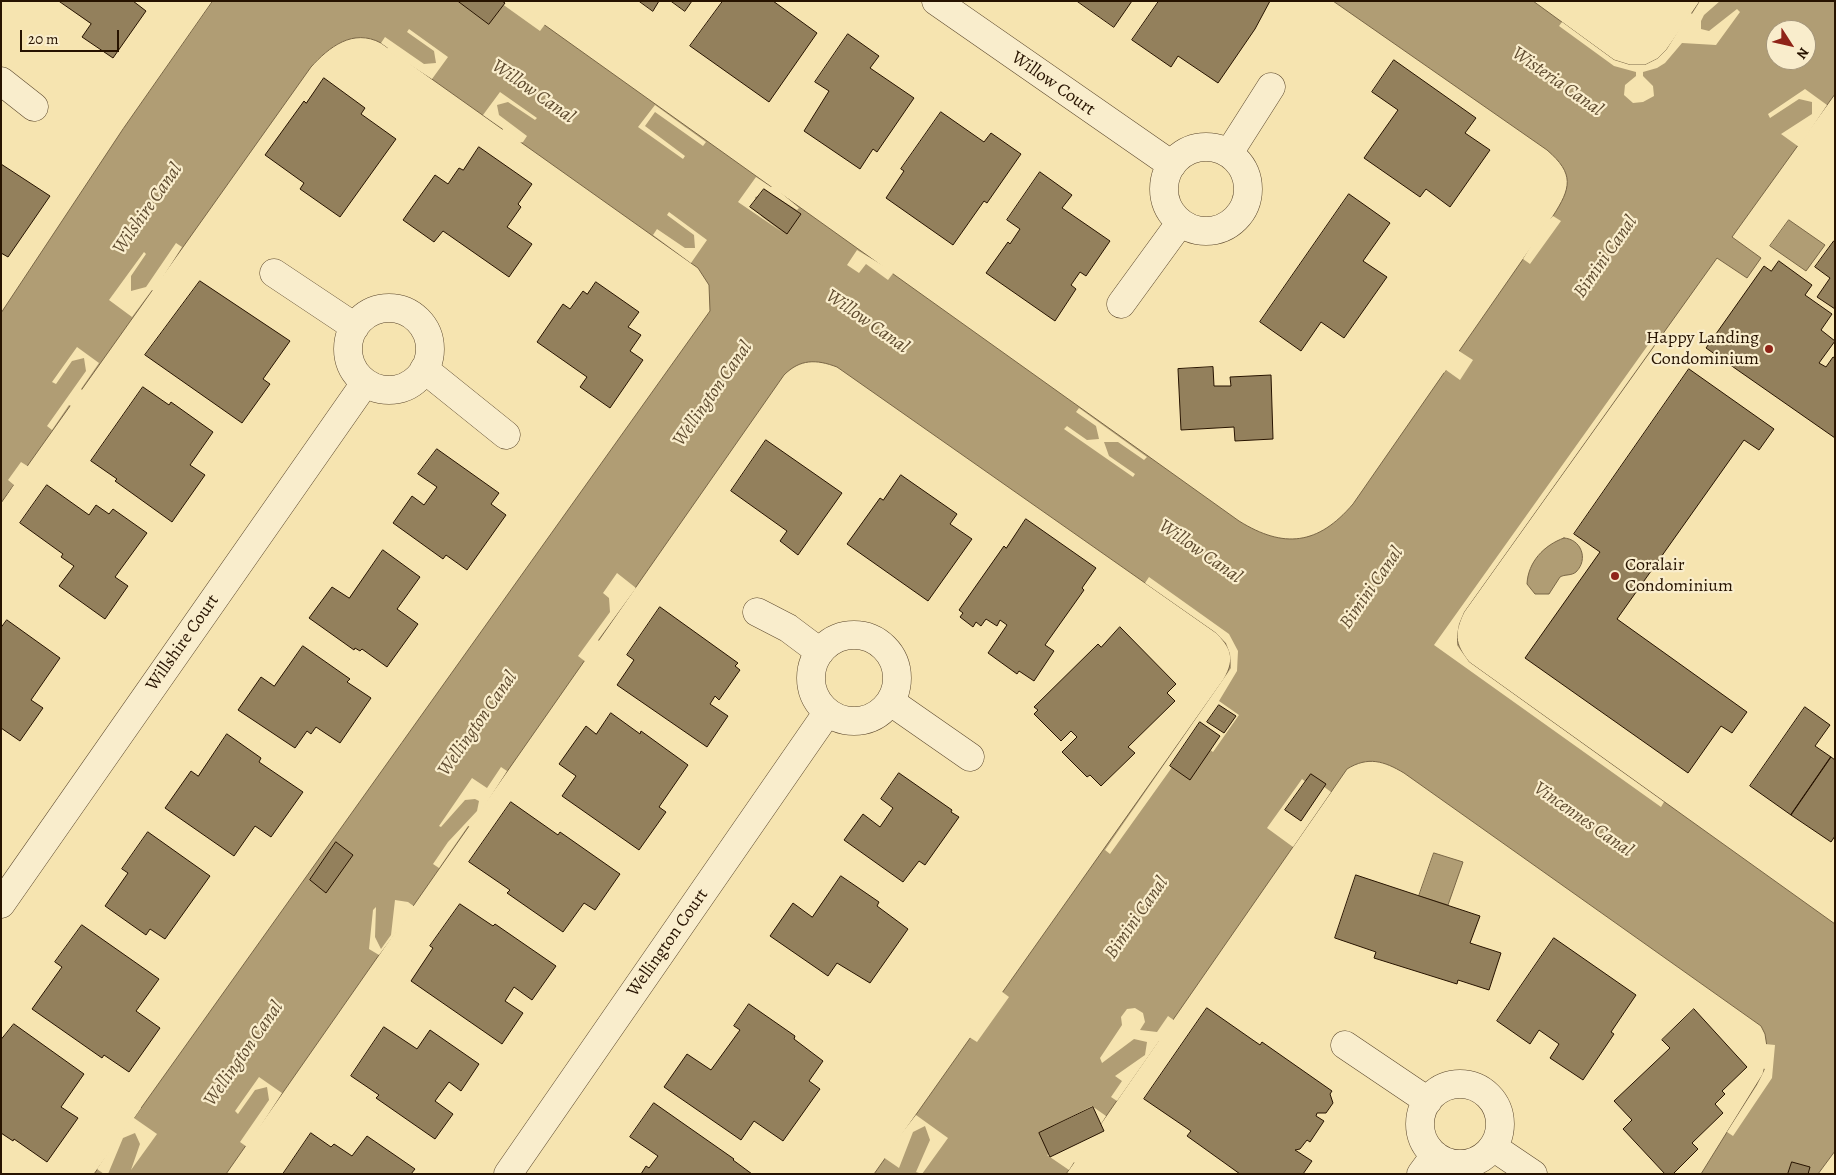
<!DOCTYPE html>
<style>
body{margin:0}
#map{position:relative;width:1836px;height:1175px;overflow:hidden;background:#f6e4b0;font-family:Alegreya,serif}
canvas{display:block}
.frame{position:absolute;inset:0;border:2px solid #271300;pointer-events:none}
.north{position:absolute;left:1766px;top:20px;width:50px;height:50px;box-sizing:border-box;background:#f9edcc;border:1px solid #a5967a;border-radius:50%;rotate:125deg;font-size:14px;font-weight:700;line-height:20px;text-align:center;color:#271300}
.north::after{content:'';display:block;margin:auto;width:18px;height:22px;background:#8f2418;clip-path:polygon(50% 0,100% 100%,50% 72%,0 100%)}
.scale{position:absolute;left:20px;top:30px;width:99px;height:22px;box-sizing:border-box;border:2px solid #271300;border-top:0;padding-left:6px;font-size:15px;line-height:18px;white-space:nowrap;color:#271300;-webkit-text-stroke:4px #f9edcc;paint-order:stroke}
</style>
<div id="map">
<canvas width="1836" height="1175"></canvas>
<div class="frame"></div>
<div class="north">N</div>
<div class="scale">20 m</div>
</div>
<script>
const g = document.querySelector('canvas').getContext('2d');
g.lineJoin = 'round';
function fill(path, color) {
  g.fillStyle = color;
  g.fill(path, 'evenodd');
}
function stroke(path, color, width, dash) {
  g.strokeStyle = color;
  g.lineWidth = width;
  g.lineCap = dash ? 'butt' : 'round';
  g.setLineDash(dash || []);
  g.stroke(path);
}
function drawText(font, color, halo, rows, align = 'center') {
  g.font = font + ' Alegreya,serif';
  g.lineWidth = 4.5;
  g.setLineDash([]);
  g.textBaseline = 'middle';
  g.strokeStyle = halo;
  g.fillStyle = color;
  for (const [text, x, y, turn = 0] of rows) {
    g.save();
    g.translate(x, y);
    g.rotate((+turn || 0) * Math.PI / 180);
    g.textAlign = isNaN(turn) ? turn : align;
    if (halo) g.strokeText(text, 0, 0);
    g.fillText(text, 0, 0);
    g.restore();
  }
}
const water = new Path2D(`
 M213 1H511L1239 521C1284 549 1318 545 1353 504L1553 216C1571 188 1575 174 1547 150L1333 1H1533L1614 60 1630 65H1645L1657 59 1667 49 1700 1H1835V94L1732 237 1761 258 1747 278 1717 258 1464 612C1454 633 1454 643 1469 662L1835 924V1151L1818 1174H1701L1763 1074 1768 1053 1765 1034 1761 1026 1404 773C1384 761 1368 756 1347 769L1066 1174H874L1224 679C1236 658 1231 647 1215 632L837 367C816 359 800 359 784 375L226 1174H94L710 311 709 285 698 268 381 43C353 28 329 47 311 67L1 503V313L123 129ZM1776 30H1806V60H1776Z
 M1789 220 1825 245 1806 271 1770 246Z
 M1564 538C1581 539 1589 559 1576 572 1571 576 1565 574 1560 577L1549 594H1535L1527 584C1528 562 1544 545 1564 538Z
 M1434 853 1463 862 1448 905 1419 896Z`);
fill(water, '#b09d74');
stroke(water, '#796646', 1);
fill(new Path2D(`
 M498 1H515L546 23 540 31Z
 M1700 1H1720L1704 15 1701 21V29L1709 31 1737 9 1740 12 1716 45 1682 43 1665 63 1657 68 1643 72V76L1653 86 1654 96 1643 102 1633 103 1624 95 1625 85 1636 76V72L1614 66 1559 26 1562 22 1614 60 1630 65H1645L1657 59 1667 49 1690 12 1692 14Z
 M409 29 448 57 432 79 387 50 388 48 381 43 385 37 424 64 436 63 434 51 407 32Z
 M1805 89 1827 105 1799 147 1781 134 1812 114V102L1799 99 1770 118 1768 114Z
 M500 92 537 118 535 120 508 102 497 105 499 115 527 136 523 142 519 143 502 131 503 129 483 115Z
 M655 105 706 142 703 146 655 112 645 126 685 156 683 159 638 127Z
 M756 177 771 187 773 186 799 208 797 210 775 196 766 194 755 197 761 216 782 232 738 202Z
 M669 212 707 240 691 263 653 235 657 229 685 248H695L694 235 667 215Z
 M1553 216 1561 221 1530 264 1523 259 1548 218 1550 219Z
 M176 243 182 247 154 291 152 290 132 317 109 300 144 252 146 254 131 276V291L146 287Z
 M857 250 894 272 888 280 866 264 859 273 847 265Z
 M1658 331 1662 334 1464 612 1459 624 1457 635V645L1469 662 1664 802 1661 807 1434 645Z
 M77 347 99 363 81 389 83 391 71 406 69 405 52 430 47 426 86 371 84 358 72 361 56 384 52 382Z
 M1459 347V351L1473 360 1460 380 1446 370 1444 373 1442 371Z
 M1079 408 1147 457 1144 460 1118 442H1104L1109 456 1135 474 1133 477 1064 429 1067 426 1087 440 1099 439 1096 426 1076 412Z
 M21 462 29 467 1 505 14 485 8 480Z
 M617 573 636 588 598 640 600 642 586 662 578 656 610 612 609 598 603 593Z
 M1149 577 1229 634 1238 651 1237 671 1219 701 1239 715 1213 752 1193 738 1110 854 1105 850 1231 668 1230 654 1226 643 1215 632 1145 583Z
 M501 767 507 771 471 827 468 826 439 868 433 864 448 842 477 811 479 801 475 799 465 800 441 827 439 826 472 778 487 788Z
 M1302 779 1307 783 1323 786 1331 792 1293 847 1267 828Z
 M395 900 408 902 415 907 379 955 369 949 373 910 376 907 375 937 381 949 391 935Z
 M1001 991 1009 997 977 1042 969 1037Z
 M1135 1008 1143 1013 1145 1022 1140 1030 1157 1032 1168 1016 1175 1021 1161 1042 1159 1041 1117 1101 1111 1097 1122 1081 1115 1076 1145 1055 1147 1042 1134 1039 1102 1063 1100 1058 1122 1025 1121 1017 1127 1009Z
 M1765 1044 1775 1045 1772 1078 1733 1136 1727 1132 1757 1085 1765 1069 1762 1068Z
 M259 1077 282 1093 247 1147 240 1142 269 1100 267 1087 255 1090 238 1114 235 1111Z
 M139 1106 141 1108 134 1118 157 1134 131 1170 140 1144 135 1133 123 1138 108 1174H104L97 1169Z
 M1092 1106 1106 1116 1076 1164 1074 1162 1069 1170 1047 1155 1085 1138 1055 1130 1053 1126Z
 M916 1115 948 1138 922 1174 916 1172 930 1140 925 1126 913 1132 899 1168 883 1157Z`), '#f6e4b0');
const building = new Path2D(`
 M59 1H133L146 11 113 58 82 37 91 24Z
 M458 1H502L505 3 489 24Z
 M639 1H659L653 11Z
 M671 1H692L685 11Z
 M723 1H773L817 33 769 102 690 46Z
 M1077 1H1132L1114 27Z
 M1159 1H1270L1255 29 1218 83 1178 56 1171 67 1132 40Z
 M848 34 879 56 870 68 914 98 877 152 873 149 860 169 804 131 829 91 815 82Z
 M1394 60 1476 118 1465 133 1490 150 1450 207 1426 189 1420 197 1364 158 1398 110 1372 92Z
 M324 78 365 108 361 114 396 139 340 217 300 189 304 183 265 155 304 101 306 103Z
 M941 112 984 142 991 133 1021 154 987 203 984 201 953 245 886 198 904 171 901 169Z
 M479 147 532 184 518 204 521 207 507 227 532 244 509 277 443 231 434 242 403 220 435 175 448 184 459 168 463 170Z
 M1 164 50 196 8 257 1 253Z
 M1040 172 1072 195 1062 208 1110 241 1086 276 1080 272 1071 285 1076 289 1055 321 986 273 1008 242 1010 244 1020 229 1007 220Z
 M764 189 801 214 787 234 750 207Z
 M1349 194 1390 223 1363 261 1387 277 1344 338 1321 322 1301 351 1260 322Z
 M1834 241H1835V309L1817 297 1830 278 1815 267Z
 M1779 261 1812 285 1805 295 1832 314 1821 330 1835 341 1819 363 1826 367 1833 357 1835 358V438L1706 348 1764 266 1771 271Z
 M200 281 290 341 263 379 270 384 242 423 145 355Z
 M596 282 639 312 628 327 641 335 630 351 643 360 610 408 580 387 587 377 537 342 563 304 570 309 583 291 587 294Z
 M1213 367 1214 386H1231L1230 377 1271 375 1273 439 1235 441 1234 427 1181 430 1178 369Z
 M1689 369 1774 429 1759 450 1744 440 1617 619 1747 712 1732 733 1721 726 1688 773 1525 658 1600 552 1574 534Z
 M143 387 169 405 171 402 213 432 190 465 205 475 172 522 115 481 117 479 91 461Z
 M766 440 842 493 798 555 780 541 787 531 731 491Z
 M437 449 499 493 491 504 506 515 467 570 446 555 443 559 393 523 412 496 424 505 437 487 418 474Z
 M901 475 957 514 950 524 972 539 928 601 847 544 880 498 883 500Z
 M47 485 89 515 96 505 109 514 113 509 147 533 115 577 128 586 105 619 59 586 74 566 61 557 63 554 20 523Z
 M1026 519 1096 568 1082 588 1084 590 1045 645 1054 651 1034 681 1019 671 1017 674 988 653 1007 625 1000 620 997 626 986 619 981 626 976 622 973 627 960 617 963 613 959 610 1004 546 1006 548Z
 M383 550 420 577 397 609 418 624 387 667 362 649 360 651 355 648 354 650 309 618 332 587 349 598Z
 M660 607 738 663 735 666 740 670 719 700 715 696 710 704 728 716 707 747 617 685 634 660 627 655Z
 M7 620 60 658 31 700 43 708 20 741 1 728V628Z
 M1120 627 1176 684 1167 693 1175 701 1128 747 1135 753 1101 786 1090 775 1087 777 1062 752 1077 737 1071 731 1061 741 1034 714 1038 710 1034 707 1098 644 1101 647Z
 M303 646 350 679 347 682 371 698 340 743 316 727 311 734 307 731 295 748 238 710 261 677 274 686Z
 M1219 705 1236 716 1224 733 1207 722Z
 M1805 707 1830 725 1815 746 1831 757 1791 815 1750 786Z
 M611 713 640 734 641 731 688 765 659 807 666 812 639 850 562 796 576 776 559 764 586 726 596 734Z
 M1200 722 1220 736 1190 780 1170 766Z
 M227 734 261 758 259 762 303 792 271 837 255 826 234 856 165 808 191 771 198 776Z
 M1831 757 1835 760V836L1831 842 1791 815Z
 M899 773 952 810 951 812 959 817 925 865 919 861 903 882 844 840 863 814 880 827 893 808 881 799Z
 M1311 774 1326 784 1301 821 1285 810Z
 M511 802 558 835 560 832 620 874 595 910 584 903 563 932 507 893 510 890 469 862Z
 M148 832 210 876 165 939 150 929 146 935 105 906 128 873 122 869Z
 M336 842 353 855 326 893 310 880Z
 M1356 875 1480 916 1470 943 1501 953 1489 990 1458 980 1457 984 1374 958 1376 952 1335 938Z
 M841 876 879 902 877 906 908 929 870 983 837 963 828 976 770 936 793 903 812 917Z
 M460 904 493 926 495 924 556 966 532 1000 514 987 505 1001 523 1013 502 1044 411 981 433 948 430 946Z
 M82 925 159 979 136 1011 160 1028 129 1072 104 1055 102 1058 32 1009 62 967 55 962Z
 M1554 938 1636 995 1611 1032 1614 1034 1583 1080 1550 1058 1559 1044 1539 1030 1530 1044 1497 1021Z
 M749 1004 795 1036 794 1039 823 1061 809 1081 820 1089 783 1141 754 1121 741 1140 664 1087 687 1054 711 1070 740 1030 734 1026Z
 M1207 1008 1260 1045 1262 1042 1332 1091 1330 1094 1333 1103 1326 1113H1317L1316 1116 1324 1121 1310 1142 1307 1140 1300 1149 1295 1150 1312 1161 1303 1174H1240L1187 1136 1191 1131 1144 1099Z
 M1694 1009 1747 1067 1722 1091 1725 1094 1715 1104 1723 1113 1692 1143 1698 1149 1673 1174H1665L1623 1129 1632 1120 1614 1101 1670 1048 1662 1040Z
 M14 1024 84 1074 61 1107 78 1118 47 1162 14 1139 13 1141 1 1133V1040Z
 M384 1027 417 1049 430 1030 479 1064 461 1091 449 1082 435 1101 453 1114 435 1139 376 1098 379 1095 351 1076Z
 M654 1103 734 1159 733 1160 752 1174H641L646 1166 649 1168 658 1156 630 1137Z
 M1093 1107 1104 1131 1050 1157 1039 1133Z
 M311 1133 331 1147 334 1144 352 1156 367 1136 415 1169 411 1174H283Z
 M1792 1162 1810 1167 1808 1174H1788Z`);
fill(building, '#93805c');
stroke(building, '#271300', 1);
const minor = new Path2D(`
 M936 1 1172 165
 M1 81 34 107
 M1164 189a42 42 0 1 1 84 0a42 42 0 1 1-84 0Z
 M1229 153 1271 87
 M274 273 355 327
 M1121 304 1180 223
 M348 349a41 41 0 1 1 82 0a41 41 0 1 1-82 0Z
 M424 369 506 435
 M757 612 788 628 820 652
 M811 678a43 43 0 1 1 86 0a43 43 0 1 1-86 0Z
 M891 702 970 757
 M1 904 365 383
 M1345 1045 1428 1101
 M1420 1124a40 40 0 1 1 80 0a40 40 0 1 1-80 0Z
 M1493 1147 1533 1174
 M508 1174 827 713
 M1421 1174 1435 1155`);
stroke(minor, '#5b472c', 29);
stroke(minor, '#f9edcc', 28);
for (const [x, y, r, color] of [
 [1769,349,5,"#8f2418"],
 [1615,576,5,"#8f2418"]
]) {
  const dot = new Path2D();
  dot.arc(x, y, r, 0, 2 * Math.PI);
  g.fillStyle = color;
  g.fill(dot);
  stroke(dot, '#f9edcc', 2);
}
drawText('18px', '#271300', '#f9edcc', [
 ["Willow Court",1053,84,35],
 ["Willshire Court",183,643,-55],
 ["Wellington Court",668,943,-55]
]);
drawText('18px', '#271300', '#f9edcc', [
 ["Happy Landing",1759,339],
 ["Condominium",1759,360],
 ["Coralair",1625,566,"left"],
 ["Condominium",1625,587,"left"]
], 'right');
drawText('italic 19px', '#5e4a2e', '#f9edcc', [
 ["Wisteria Canal",1557,82,35],
 ["Willow Canal",533,92,35],
 ["Wilshire Canal",148,209,-55],
 ["Bimini Canal",1606,257,-55],
 ["Willow Canal",867,322,35],
 ["Wellington Canal",713,394,-55],
 ["Willow Canal",1200,552,35],
 ["Bimini Canal",1372,588,-55],
 ["Wellington Canal",478,724,-55],
 ["Vincennes Canal",1583,820,35],
 ["Bimini Canal",1137,918,-55],
 ["Wellington Canal",244,1054,-55]
]);
</script>
